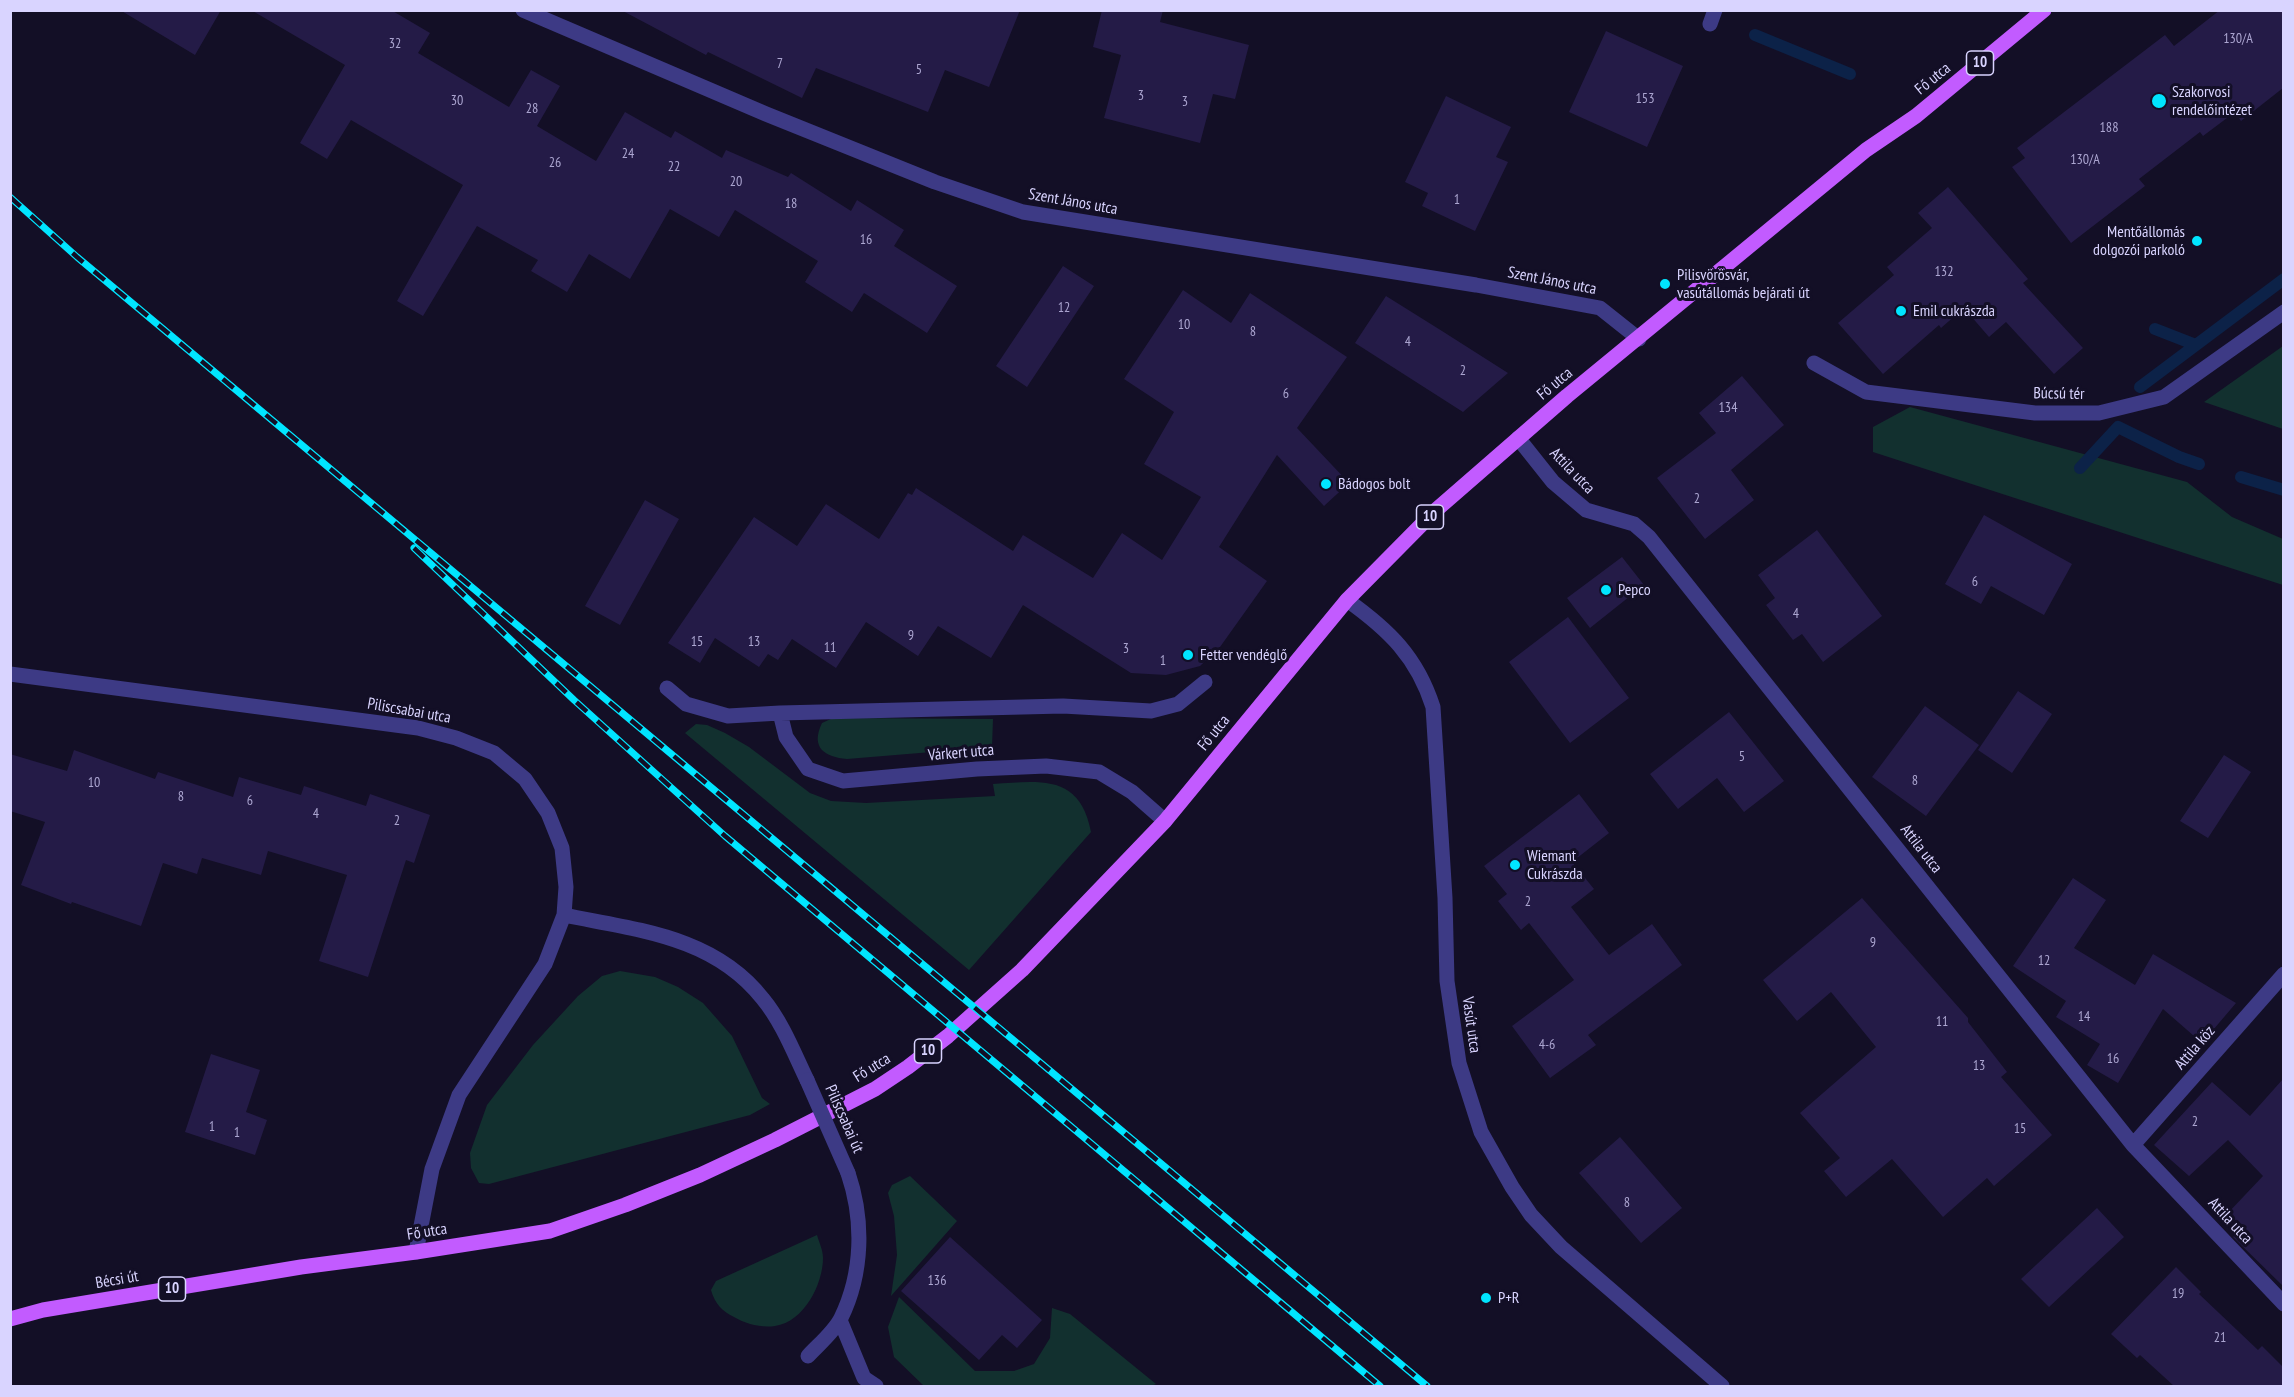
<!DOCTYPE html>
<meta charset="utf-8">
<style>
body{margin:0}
#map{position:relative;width:2294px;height:1397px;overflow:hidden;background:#130f26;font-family:"PT Sans Narrow",sans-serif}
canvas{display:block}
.frame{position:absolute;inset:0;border:12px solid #d9d4ff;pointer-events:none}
</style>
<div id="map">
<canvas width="2294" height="1397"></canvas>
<div class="frame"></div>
</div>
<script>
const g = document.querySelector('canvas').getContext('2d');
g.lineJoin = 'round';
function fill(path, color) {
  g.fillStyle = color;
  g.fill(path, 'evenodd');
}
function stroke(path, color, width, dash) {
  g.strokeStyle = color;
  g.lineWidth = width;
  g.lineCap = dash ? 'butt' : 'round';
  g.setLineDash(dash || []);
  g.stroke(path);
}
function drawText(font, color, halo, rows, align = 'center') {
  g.font = font + ' "PT Sans Narrow",sans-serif';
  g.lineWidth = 6;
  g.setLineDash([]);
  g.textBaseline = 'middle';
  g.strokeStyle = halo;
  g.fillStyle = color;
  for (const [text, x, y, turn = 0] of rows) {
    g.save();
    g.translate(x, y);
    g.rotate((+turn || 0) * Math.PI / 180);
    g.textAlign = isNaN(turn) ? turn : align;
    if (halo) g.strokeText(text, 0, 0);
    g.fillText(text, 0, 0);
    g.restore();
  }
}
fill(new Path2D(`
 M2283 346V429L2204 402Z
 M1910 407 2187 482 2232 517 2283 539V585L1873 452V427Z
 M833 718 993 719 992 747 847 759C825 757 810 748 822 723Z
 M696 724 707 725 725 733 749 747 810 793 831 801 866 803 995 796 993 784C1041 781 1080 774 1091 832L969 970 685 733Z
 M620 971 655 977 678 987 703 1003 732 1036 762 1098 770 1104 750 1115 489 1184 479 1183 471 1168 470 1153 487 1105 533 1045 578 996 602 976Z
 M910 1176 957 1221 891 1296 897 1255 894 1216 888 1193 892 1185Z
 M817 1235C819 1242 823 1250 823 1258 823 1284 804 1322 775 1326 761 1328 746 1324 734 1317 722 1311 715 1304 711 1290L716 1281Z
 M899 1297 975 1371H1014L1034 1364 1050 1338 1052 1308 1070 1314 1156 1384 1151 1386H924L894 1357 888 1327Z`), '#12302f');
stroke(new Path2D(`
 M1755 35 1850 74
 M2155 329 2196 345
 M2140 387 2284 279
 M2080 468 2118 427 2179 457 2199 464
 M2241 477 2284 490`), '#0c2248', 12);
fill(new Path2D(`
 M120 10H221L195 55Z
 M251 10H391L430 33 418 53 509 107 531 70 560 86 537 126 596 161 625 112 671 138 675 131 722 158 726 150 788 177 791 173 851 211 857 200 904 230 894 246 957 286 927 333 864 293 852 312 805 282 818 261 735 210 719 237 670 209 630 279 589 254 567 292 531 271 538 260 477 226 423 316 397 301 463 185 351 120 327 159 300 143 345 65Z
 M621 10H1020L989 87 945 70 928 112 816 68 802 98 708 52 706 55Z
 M1102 10H1163L1160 22 1249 45 1235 99 1213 94 1200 143 1104 118 1121 55 1093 47Z
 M2220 10H2283V88L2241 121 2235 112 2203 136 2200 132 2139 179 2145 186 2071 243 2012 167 2025 158 2017 148 2165 35 2174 46Z
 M1606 31 1683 66 1647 147 1569 112Z
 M1446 96 1511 127 1496 157 1508 162 1475 231 1422 206 1428 193 1405 182Z
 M1948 187 2028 279 2023 283 2083 348 2054 374 2006 322 1989 337 1964 308 1941 328 1939 325 1883 374 1838 323 1894 275 1887 267 1932 228 1918 213Z
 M1063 266 1094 286 1027 387 996 366Z
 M1183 290 1231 323 1250 293 1347 357 1297 428 1349 483 1324 506 1277 455 1219 547 1267 581 1220 647 1200 666 1166 675 1131 673 1023 605 991 658 938 626 918 656 866 622 836 668 792 639 778 660 768 654 759 667 715 638 700 663 668 643 754 517 797 546 826 504 879 539 908 493 912 495 916 488 1013 551 1023 535 1093 578 1122 533 1162 560 1201 497 1144 464 1174 412 1124 379Z
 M1386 296 1442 331 1508 373 1463 412 1355 343Z
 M1742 376 1784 425 1731 470 1754 500 1705 539 1657 478 1716 433 1699 413Z
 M645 500 679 519 620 625 585 606Z
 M1984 515 2072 564 2044 615 1991 586 1981 604 1945 584Z
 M1817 530 1882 616 1823 662 1802 634 1793 640 1766 605 1775 598 1758 575Z
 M1622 557 1644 585 1590 628 1567 598Z
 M1568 617 1629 698 1570 743 1509 662Z
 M2018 691 2052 714 2012 773 1978 750Z
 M1925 706 1979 745 1926 816 1872 777Z
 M1729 712 1784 781 1744 812 1717 778 1678 809 1650 774Z
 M74 750 155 779 158 772 233 797 239 777 301 795 304 786 366 806 370 794 430 815 414 863 406 860 368 977 319 961 347 875 268 851 261 875 202 858 197 874 163 863 141 926 72 902 71 904 21 885 45 822 10 811V754L67 771Z
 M2224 755 2251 772 2208 838 2180 821Z
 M1579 794 1609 833 1572 862 1594 889 1571 907 1609 955 1652 924 1682 965 1588 1035 1596 1045 1550 1078 1512 1026 1574 980 1529 923 1521 930 1498 901 1507 894 1484 866Z
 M2073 878 2106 900 2074 948 2135 985 2153 954 2236 1003 2202 1043 2163 1009 2118 1083 2087 1065 2100 1044 2056 1017 2066 1001 2013 966Z
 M1862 898 1968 1018V1022L2007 1072 2001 1077 2052 1135 1994 1186 1987 1178 1943 1217 1892 1159 1846 1197 1824 1171 1840 1158 1800 1113 1876 1047 1831 992 1797 1021 1763 980Z
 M211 1054 260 1070 246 1112 267 1120 255 1155 185 1132Z
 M2283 1079V1286L2233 1237 2242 1228 2227 1214 2263 1176 2228 1140 2189 1176 2154 1145 2212 1082 2250 1116Z
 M1620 1137 1682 1208 1641 1243 1579 1173Z
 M2097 1208 2124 1237 2049 1307 2021 1279Z
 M950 1237 1042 1320 1017 1348 1002 1335 979 1360 901 1291Z
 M2176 1267 2201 1292 2199 1294 2258 1350 2262 1346 2283 1367V1386H2174L2140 1355 2137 1358 2111 1334Z`), '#241b47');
stroke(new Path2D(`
 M523 10 766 114 935 182 1023 212 1476 285 1600 308 1639 339
 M1710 24 1715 10
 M1814 363 1866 392 2035 413H2099L2164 397 2284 312
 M1518 438 1553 482 1586 510 1634 524 1649 537 2133 1145 2284 1304
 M1347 600C1389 630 1417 657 1433 707L1445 898 1447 981 1459 1063 1481 1132 1512 1187 1531 1215 1561 1247 1722 1386
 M10 674 418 728 456 738 494 753 525 779 548 813 562 848 566 887 564 915 545 964 459 1095 432 1169 416 1252
 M667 688 686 704 728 716 780 713 786 737 808 769 843 781 977 769 1046 766 1099 772 1132 792 1165 821
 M780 713 1063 706 1151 711 1178 704 1205 682
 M564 915C637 930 714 936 763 999 782 1022 794 1053 807 1080
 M2133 1145 2284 974
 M840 1320 864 1378 876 1386
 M808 1356C818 1345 834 1332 841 1318 863 1273 864 1220 848 1173`), '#3d3a85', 15);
stroke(new Path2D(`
 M10 1319 43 1310 301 1267 416 1252 550 1231 625 1205 700 1175 775 1140 875 1089 908 1067 948 1036 1022 970 1165 821 1347 600 1436 510 1567 396 1718 272 1866 150 1916 116 2044 10`), '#c25bff', 15);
const rail = new Path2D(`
 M10 197 77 257 1427 1386
 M414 548 574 700 725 836 1380 1386`);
stroke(rail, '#00e5ff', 7);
stroke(rail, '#130f26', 4.5, [14]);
stroke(new Path2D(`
 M807 1080 848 1173`), '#3d3a85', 15);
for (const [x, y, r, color] of [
 [2159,101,8,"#00e5ff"],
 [2197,241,6,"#00e5ff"],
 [1665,284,6,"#00e5ff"],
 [1901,311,6,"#00e5ff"],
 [1326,484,6,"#00e5ff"],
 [1606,590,6,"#00e5ff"],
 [1188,655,6,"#00e5ff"],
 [1515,865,6,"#00e5ff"],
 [1486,1298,6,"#00e5ff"]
]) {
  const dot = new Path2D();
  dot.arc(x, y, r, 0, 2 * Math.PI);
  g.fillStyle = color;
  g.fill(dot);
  stroke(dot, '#130f26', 2);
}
drawText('14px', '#aca6d1', null, [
 ["130/A",2238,39],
 ["32",395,44],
 ["7",780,64],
 ["5",919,70],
 ["3",1141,96],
 ["153",1645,99],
 ["30",457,101],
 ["3",1185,102],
 ["28",532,109],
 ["188",2109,128],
 ["24",628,154],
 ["130/A",2085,160],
 ["26",555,163],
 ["22",674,167],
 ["20",736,182],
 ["1",1457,200],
 ["18",791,204],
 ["16",866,240],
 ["132",1944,272],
 ["12",1064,308],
 ["10",1184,325],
 ["8",1253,332],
 ["4",1408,342],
 ["2",1463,371],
 ["6",1286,394],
 ["134",1728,408],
 ["2",1697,499],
 ["6",1975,582],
 ["4",1796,614],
 ["9",911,636],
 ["15",697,642],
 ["13",754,642],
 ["11",830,648],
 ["3",1126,649],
 ["1",1163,661],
 ["5",1742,757],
 ["8",1915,781],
 ["10",94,783],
 ["8",181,797],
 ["6",250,801],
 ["4",316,814],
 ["2",397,821],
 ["2",1528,902],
 ["9",1873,943],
 ["12",2044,961],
 ["14",2084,1017],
 ["11",1942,1022],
 ["4-6",1547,1045],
 ["16",2113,1059],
 ["13",1979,1066],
 ["2",2195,1122],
 ["1",212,1127],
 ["15",2020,1129],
 ["1",237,1133],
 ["8",1627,1203],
 ["136",937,1281],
 ["19",2178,1294],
 ["21",2220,1338]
]);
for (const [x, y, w] of [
 [1980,63,27],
 [1430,517,27],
 [928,1051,27],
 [172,1289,27]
]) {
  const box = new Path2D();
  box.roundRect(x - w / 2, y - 12, w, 24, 4.5);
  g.fillStyle = '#130f26';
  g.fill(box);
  stroke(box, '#d9d4ff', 1.5);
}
drawText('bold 15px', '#d9d4ff', null, [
 ["10",1980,63],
 ["10",1430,517],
 ["10",928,1051],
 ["10",172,1289]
]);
drawText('16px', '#d9d4ff', '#130f26', [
 ["Fő utca",1933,79,-39],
 ["Szent János utca",1073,202,10],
 ["Szent János utca",1552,281,11],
 ["Fő utca",1555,384,-40],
 ["Búcsú tér",2059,394,1],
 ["Attila utca",1572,471,46],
 ["Piliscsabai utca",409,711,10],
 ["Fő utca",1214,733,-51],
 ["Várkert utca",961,753,-5],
 ["Attila utca",1921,849,52],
 ["Vasút utca",1471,1025,82],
 ["Attila köz",2195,1048,-49],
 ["Fő utca",872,1068,-32],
 ["Piliscsabai út",844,1119,66],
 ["Attila utca",2230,1221,47],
 ["Fő utca",427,1232,-9],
 ["Bécsi út",117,1280,-10]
]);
drawText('16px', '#d9d4ff', '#130f26', [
 ["Szakorvosi",2172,92],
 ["rendelőintézet",2172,110],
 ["Mentőállomás",2185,232,"right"],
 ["dolgozói parkoló",2185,250,"right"],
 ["Pilisvörösvár,",1677,275],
 ["vasútállomás bejárati út",1677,293],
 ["Emil cukrászda",1913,311],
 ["Bádogos bolt",1338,484],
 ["Pepco",1618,590],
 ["Fetter vendéglő",1200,655],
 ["Wiemant",1527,856],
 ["Cukrászda",1527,874],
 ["P+R",1498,1298]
], 'left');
</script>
